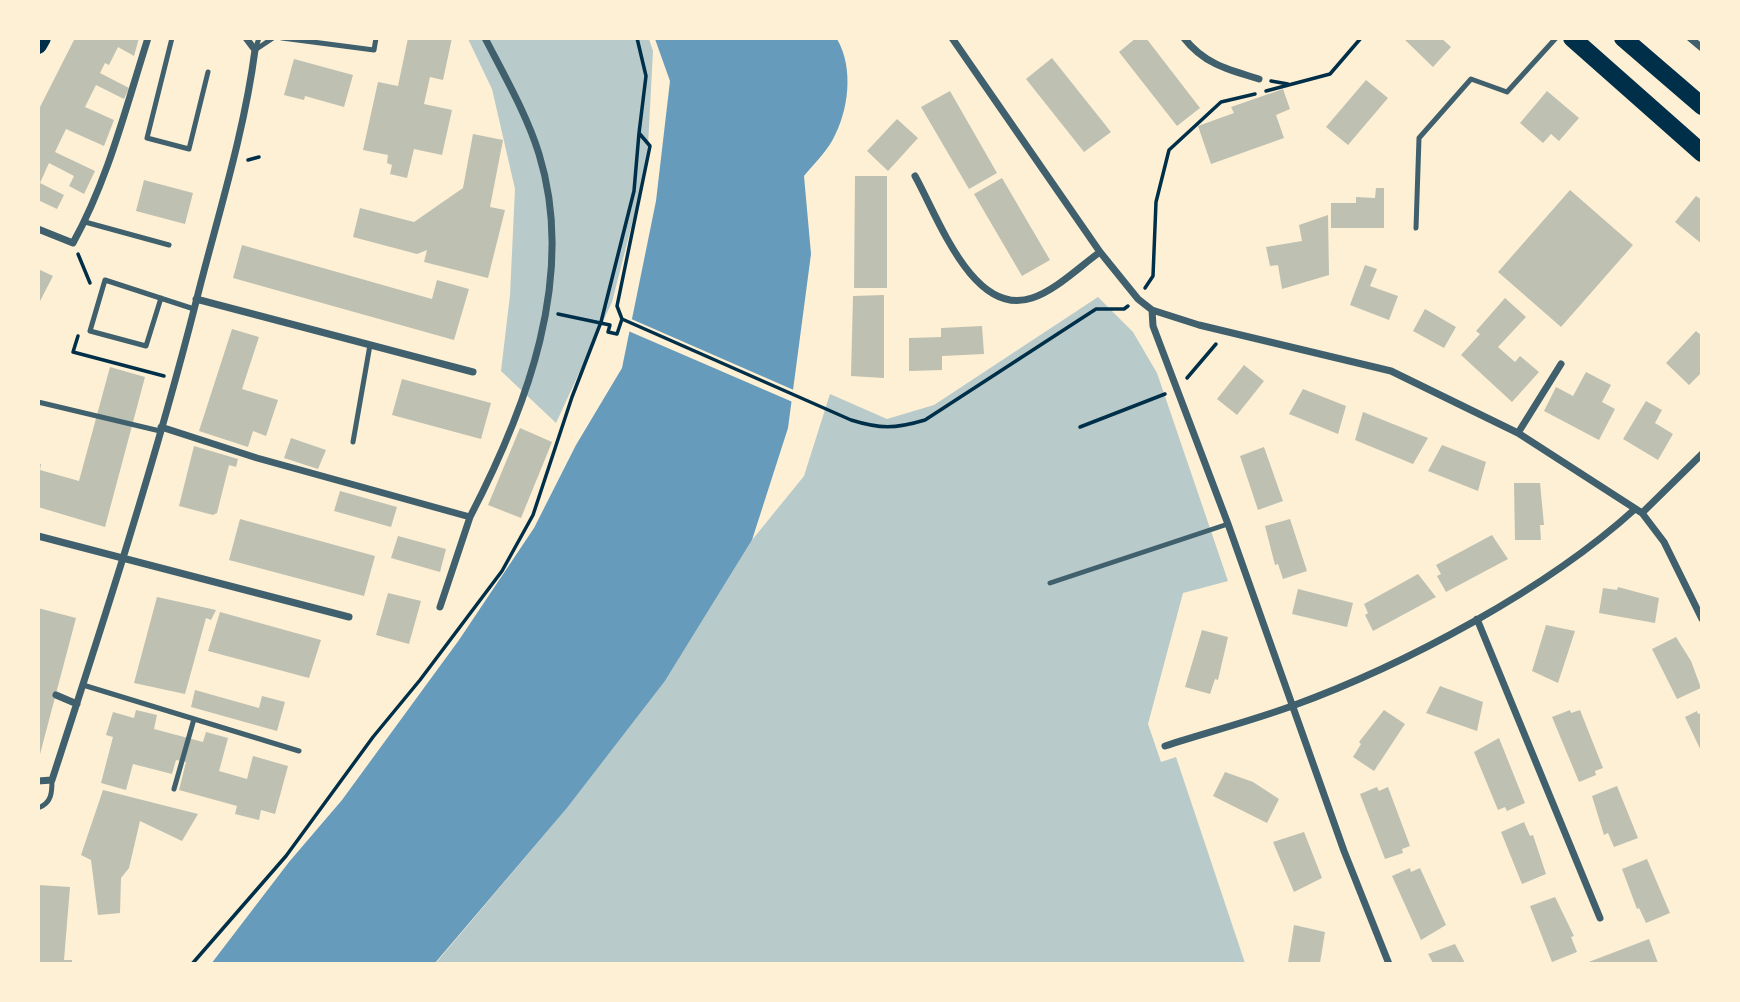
<!DOCTYPE html>
<style>
body{margin:0}
#map{position:relative;width:1740px;height:1002px;overflow:hidden;background:#fdf0d5;font-family:"Work Sans",sans-serif}
canvas{display:block}
.frame{position:absolute;inset:0;border:40px solid #fdf0d5;pointer-events:none}
</style>
<div id="map">
<canvas width="1740" height="1002"></canvas>
<div class="frame"></div>
</div>
<script>
const g = document.querySelector('canvas').getContext('2d');
g.lineJoin = 'round';
function fill(path, color) {
  g.fillStyle = color;
  g.fill(path, 'evenodd');
}
function stroke(path, color, width, dash) {
  g.strokeStyle = color;
  g.lineWidth = width;
  g.lineCap = dash ? 'butt' : 'round';
  g.setLineDash(dash || []);
  g.stroke(path);
}
fill(new Path2D(`
 M468 39H649L653 51 647 165 612 302 556 423 501 371 510 295 515 189 492 89Z
 M1098 297 1133 332 1157 373 1228 581 1183 593 1148 724 1161 762 1176 757 1245 963 435 964 567 808 665 681 752 540 804 476 830 394 887 419 934 405Z`), '#b9caca');
fill(new Path2D(`
 M655 39H837C854 68 849 111 832 141 825 153 813 165 804 176L811 254 788 428 752 540 665 681 567 808 435 963 211 964 289 862 342 800 459 640 534 528 576 445 622 368 656 201 670 81Z`), '#669bbc');
fill(new Path2D(`
 M629 318 796 391 795 403 626 330Z`), '#fdf0d5');
fill(new Path2D(`
 M75 38H139L134 56 118 47 109 65 105 63 100 73 129 88 124 99 96 85 85 107 114 120 104 146 66 129 55 152 95 171 84 194 69 186 74 176 49 163 40 183 64 195 57 209 38 200V111Z
 M408 38H452L443 80 430 77 424 104 452 110 442 155 414 149 407 178 390 174 392 165 387 163 388 155 363 150 378 82 398 86Z
 M1136 38H1146L1200 108 1177 126 1119 52Z
 M1403 38H1441L1451 47 1433 67Z
 M1052 58 1111 132 1084 152 1026 79Z
 M294 59 353 75 344 107 305 96 304 100 284 95Z
 M1366 80 1388 98 1348 145 1326 127Z
 M1283 89 1290 109 1276 115 1284 138 1211 164 1198 126 1234 113 1231 107Z
 M950 91 997 173 969 189 921 107Z
 M1547 91 1579 118 1559 141 1551 134 1543 143 1520 123Z
 M897 119 918 138 888 171 867 151Z
 M473 134 503 140 490 207 505 210 488 278 424 262 427 250 417 254 353 237 360 208 414 222 463 188Z
 M855 176H887V288H854Z
 M1002 178 1050 260 1022 276 974 194Z
 M144 180 193 193 185 224 136 211Z
 M1376 188H1384V228H1331V203H1356V197L1375 198Z
 M1570 190 1633 245 1561 327 1498 272Z
 M1696 196 1702 200V244L1675 222Z
 M1328 215 1329 275 1282 289 1278 265 1270 266 1266 247 1302 241 1299 225Z
 M242 245 432 299 437 280 469 289 454 340 233 278Z
 M1365 265 1377 269 1370 286 1398 296 1389 320 1350 305Z
 M38 269 53 276 38 305Z
 M884 295V378L851 376 853 296Z
 M1505 298 1526 317 1498 347 1515 362 1520 356 1539 372 1512 402 1461 355 1480 334 1476 331Z
 M1425 309 1456 327 1444 348 1413 331Z
 M982 326 984 354 942 356V370L909 371V338L941 337V328Z
 M232 329 259 337 242 389 278 400 266 436 253 431 248 447 199 431Z
 M1696 331 1702 336V372L1689 385 1666 363Z
 M1244 365 1264 381 1237 415 1217 399Z
 M110 367 145 377 105 527 38 507V463L41 464 40 470 79 481Z
 M1586 372 1611 385 1602 402 1615 409 1599 440 1544 411 1556 387 1573 396Z
 M402 379 491 403 481 439 392 415Z
 M1303 389 1346 406 1338 434 1289 414Z
 M1646 401 1662 410 1655 423 1673 434 1658 460 1623 439Z
 M1363 412 1428 438 1413 464 1355 440Z
 M520 428 552 442 521 518 488 505Z
 M291 438 326 450 318 469 284 458Z
 M1442 445 1486 462 1478 491 1428 471Z
 M194 446 238 459 236 467 229 465 217 513 213 515 179 506Z
 M1264 447 1283 501 1258 510 1240 456Z
 M1514 483H1540L1544 525H1540L1541 540H1515Z
 M340 491 397 507 391 527 334 511Z
 M240 519 375 556 364 596 229 560Z
 M1290 519 1307 571 1283 579 1278 564 1275 565 1265 526Z
 M1492 535 1508 559 1446 592 1437 576 1441 574 1436 565Z
 M398 536 446 549 440 572 391 558Z
 M1418 574 1436 597 1373 631 1365 615 1368 613 1364 604Z
 M1618 587 1659 598 1655 623 1599 613 1603 588 1617 590Z
 M1298 589 1353 603 1347 627 1292 614Z
 M388 593 421 601 409 644 376 635Z
 M157 597 216 610 211 620 206 618 185 694 134 683Z
 M38 608 76 618 39 758H38Z
 M220 612 321 640 309 678 208 651Z
 M1546 625 1575 631 1558 683 1532 671Z
 M1202 630 1228 637 1218 680 1215 679 1210 694 1185 687Z
 M1676 637 1691 661 1701 688 1677 699 1652 649Z
 M1440 686 1483 702 1477 731 1426 713Z
 M195 690 259 708 262 696 285 702 277 731 191 707Z
 M136 710 157 715 154 729 203 742 206 732 228 738 219 771 247 779 253 756 288 766 275 814 261 810 259 820 235 814 237 806 179 790 186 762 176 760 172 774 133 764 126 790 101 783 113 737 106 735 113 712 134 718Z
 M1384 710 1405 724 1374 771 1353 757 1361 744 1359 742Z
 M1570 710 1571 713 1580 710 1603 768 1595 771 1596 775 1579 782 1552 717Z
 M1697 711 1698 714 1702 713V753L1685 717Z
 M1499 738 1525 803 1507 811 1505 807 1498 810 1474 752Z
 M1225 772 1253 782 1279 799 1267 823 1213 796Z
 M1617 786 1638 838 1614 847 1608 833 1604 835 1592 796Z
 M1377 787 1379 791 1388 787 1410 846 1402 849 1403 853 1385 859 1360 794Z
 M103 790 198 814 182 841 140 821 129 868 121 878 120 913 98 915 91 860 81 855Z
 M1524 822 1530 836 1533 835 1546 874 1522 884 1501 832Z
 M1304 832 1322 878 1294 892 1273 842Z
 M1647 859 1670 913 1646 923 1639 908 1637 909 1622 869Z
 M1410 868 1411 872 1420 868 1446 925 1421 940 1392 876Z
 M38 885 70 887 64 960H72V963H38Z
 M1555 897 1574 936 1571 937 1577 952 1552 962 1530 906Z
 M1294 925 1325 932 1320 963H1288Z
 M1649 939 1658 963H1586Z
 M1455 944 1465 963H1433L1428 954Z`), '#bec0b2');
stroke(new Path2D(`
 M637 38 646 76 639 133 650 146 617 306 622 319 851 420C880 429 895 429 925 420L1096 309H1124L1128 306
 M1271 81 1288 84
 M1266 91 1330 74 1361 38
 M248 160 259 157
 M78 254 90 283
 M1145 288 1153 276 1156 202 1169 150 1221 102 1255 94
 M558 314 610 325 608 332 617 334 622 319
 M78 336 73 352 164 376
 M1187 378 1216 344
 M1080 427 1165 394
 M192 964 286 856 373 737 420 680 502 571 533 515 572 397 601 322 634 191 639 133`), '#003049', 3.5);
stroke(new Path2D(`
 M172 38 147 138 189 149 208 72
 M282 38 374 50 376 38
 M255 50 273 38
 M255 50 259 38
 M85 222 169 245
 M1416 228 1419 138 1471 79 1507 92 1556 38
 M161 298 146 346 90 331 105 280 194 309
 M38 402 160 431
 M353 442 370 345
 M1050 583 1228 524
 M83 685 299 751
 M174 789 194 719
 M38 808C52 803 52 792 52 780`), '#3f606c', 5);
stroke(new Path2D(`
 M952 38 1100 252 1138 299 1152 310 1199 325 1391 371 1518 433 1642 513 1664 542 1702 619
 M1184 38C1204 64 1229 70 1259 79
 M1690 38 1702 48
 M915 176C938 217 973 318 1032 298 1056 290 1079 267 1100 252
 M38 229 73 243C108 180 126 107 148 38
 M196 299 473 372
 M1152 310 1153 326 1228 524 1344 851 1389 964
 M161 427 257 458 470 517C526 409 577 277 539 154 527 115 504 75 485 38
 M1518 433 1561 364
 M1642 513 1702 454
 M38 536 349 617
 M440 607 470 517
 M1477 619 1600 918
 M56 695 77 704
 M1165 746C1208 732 1251 721 1292 706 1405 665 1547 589 1635 509
 M38 781 52 780C104 620 156 460 197 298 218 215 244 134 255 50L246 38`), '#3f606c', 7);
stroke(new Path2D(`
 M1572 38 1702 153
 M1623 38 1702 106
 M38 45 42 38`), '#003049', 18);
</script>
